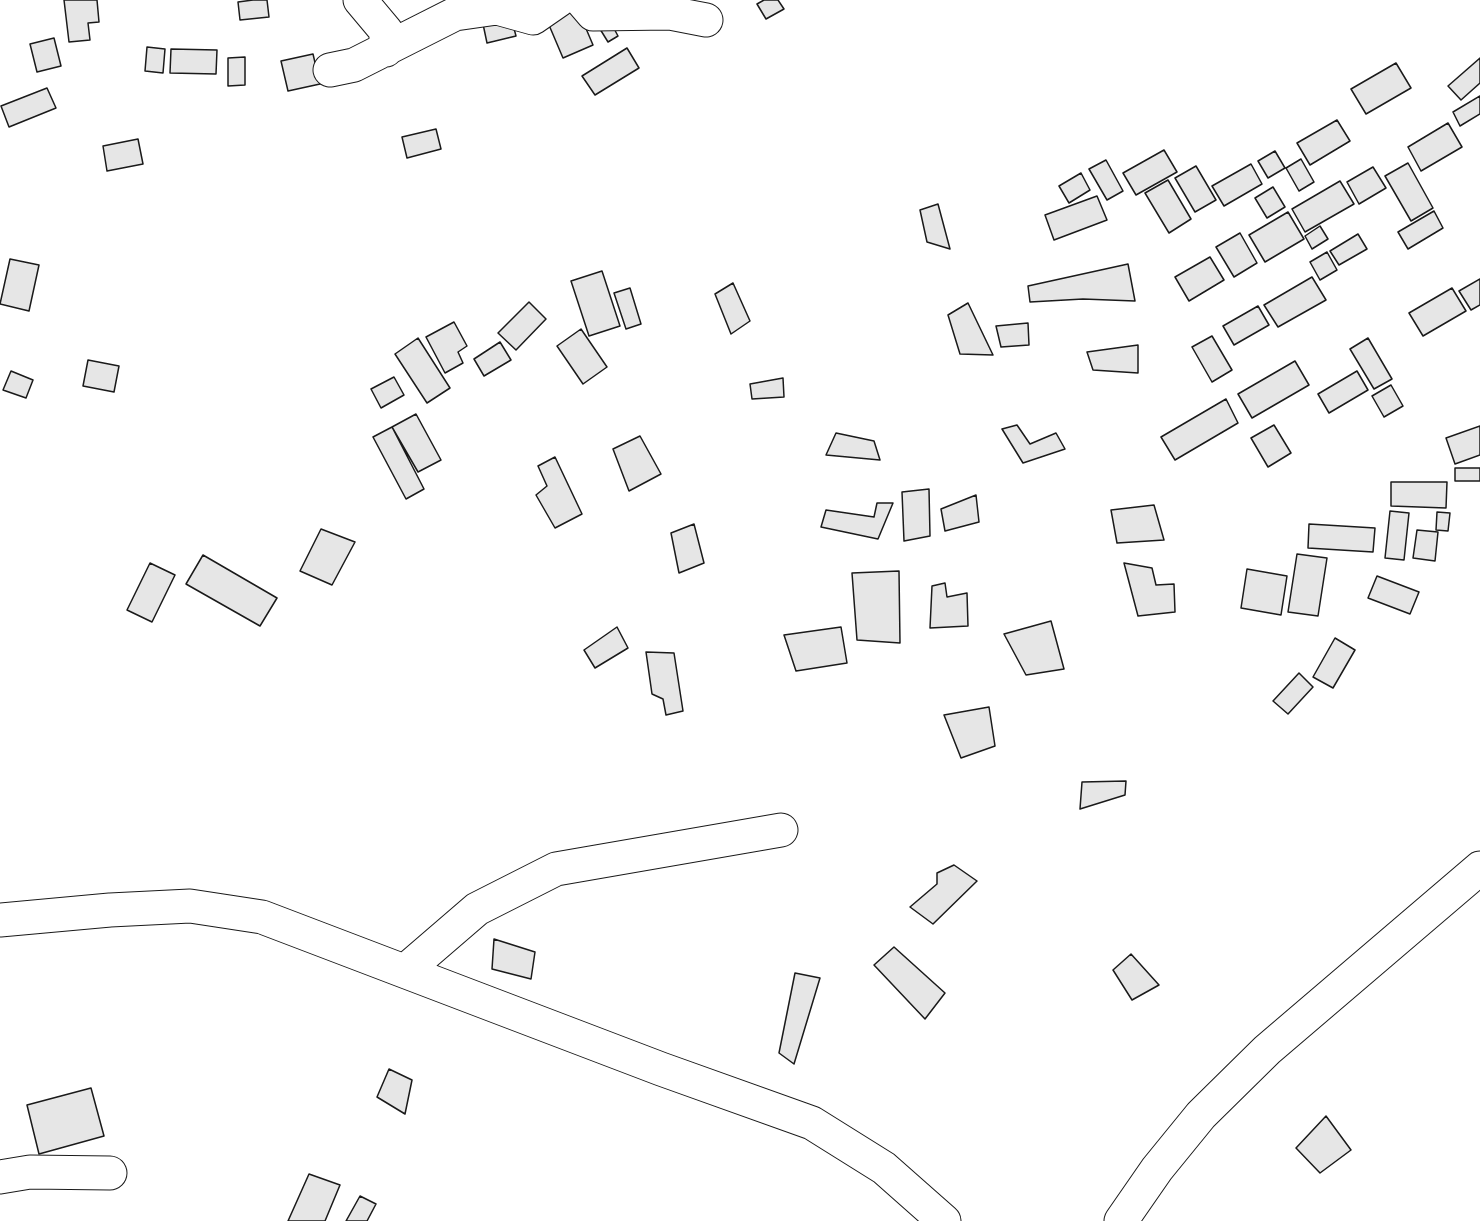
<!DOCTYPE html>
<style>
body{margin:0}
canvas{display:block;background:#fff}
</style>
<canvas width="1480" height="1221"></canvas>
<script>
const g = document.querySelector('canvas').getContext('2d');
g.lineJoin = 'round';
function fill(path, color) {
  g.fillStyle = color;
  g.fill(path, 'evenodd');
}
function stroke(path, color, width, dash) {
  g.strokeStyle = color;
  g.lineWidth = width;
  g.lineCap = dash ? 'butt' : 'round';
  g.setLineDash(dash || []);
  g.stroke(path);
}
const building = new Path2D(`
 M64 0H97L99 22 88 23 90 40 69 42Z
 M253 0H267L269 17 240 20 238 2Z
 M764 0H778L784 9 766 19 757 4Z
 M576 5 593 45 563 58 546 18Z
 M511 17 516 36 487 43 483 24Z
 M611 23 618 36 608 42 600 29Z
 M54 38 61 66 37 72 30 44Z
 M147 47 165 49 163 73 145 71Z
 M627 48 639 68 595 95 582 76Z
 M171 49 217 50 216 74 170 73Z
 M313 54 320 84 288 91 281 61Z
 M245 57V85L228 86V58Z
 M1480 58V83L1461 100 1448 86Z
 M1396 63 1411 88 1366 114 1351 89Z
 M47 88 56 108 9 127 1 106Z
 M1480 96V114L1460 126 1453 112Z
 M1337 120 1350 141 1310 165 1297 143Z
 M1448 123 1462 147 1421 171 1408 147Z
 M436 129 441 149 407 158 402 137Z
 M138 139 143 164 107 171 103 146Z
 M1164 150 1177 172 1136 195 1123 173Z
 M1275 151 1285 168 1268 178 1258 161Z
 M1301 159 1314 182 1299 191 1286 168Z
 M1106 160 1123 191 1107 200 1089 169Z
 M1408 163 1433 208 1411 221 1385 176Z
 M1251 164 1262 184 1224 206 1212 186Z
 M1196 166 1216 200 1195 212 1175 178Z
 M1373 167 1386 188 1359 204 1347 182Z
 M1081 173 1090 190 1069 203 1059 186Z
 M1168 180 1191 219 1169 233 1145 193Z
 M1340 181 1354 204 1305 232 1292 209Z
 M1273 187 1285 207 1267 218 1255 198Z
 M1097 196 1107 220 1054 240 1045 215Z
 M938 204 950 249 927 242 920 210Z
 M1434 211 1443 228 1408 249 1398 232Z
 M1288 212 1304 239 1265 262 1249 235Z
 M1320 226 1328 239 1312 249 1305 236Z
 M1240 233 1257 263 1234 277 1216 247Z
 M1358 234 1367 249 1339 265 1330 251Z
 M1327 252 1337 270 1320 280 1310 262Z
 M1210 257 1224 280 1189 301 1175 277Z
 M10 259 39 265 29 311 0 304Z
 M1128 264 1135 301 1083 299 1030 302 1028 286Z
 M602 271 620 326 589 336 571 281Z
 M1312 277 1326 300 1278 327 1264 305Z
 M1480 279V305L1471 310 1459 291Z
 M733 283 750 321 731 334 715 294Z
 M630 288 641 324 626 329 614 293Z
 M1452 288 1466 311 1423 336 1409 313Z
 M529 302 546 319 516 350 498 333Z
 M968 303 993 355 960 354 948 315Z
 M1258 306 1269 325 1234 345 1223 326Z
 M454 322 467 346 458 352 463 363 445 373 426 337Z
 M1028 323 1029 345 1001 347 996 326Z
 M581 329 607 367 583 384 557 346Z
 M1212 336 1232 370 1212 382 1192 347Z
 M418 338 450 388 427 403 395 354Z
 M1368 338 1392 379 1374 389 1350 349Z
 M500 342 511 360 484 376 474 359Z
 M1138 345V373L1093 370 1087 352Z
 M88 360 119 366 114 392 83 386Z
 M1295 361 1309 385 1252 418 1238 394Z
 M11 371 33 380 26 398 3 390Z
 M1357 371 1368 390 1329 413 1318 394Z
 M394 377 404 395 381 408 371 389Z
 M783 378 784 397 752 399 750 384Z
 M1391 385 1403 406 1384 417 1372 396Z
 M1226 399 1238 423 1175 460 1161 437Z
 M416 414 441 460 418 472 392 427Z
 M1017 425 1030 444 1056 433 1065 449 1023 463 1002 429Z
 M1274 425 1291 453 1268 467 1251 438Z
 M1480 426V455L1455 464 1446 438Z
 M392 427 424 489 406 499 373 437Z
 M836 433 874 441 880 460 826 455Z
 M640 436 661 474 629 491 613 449Z
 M555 457 582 514 555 528 536 495 547 486 538 466Z
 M1455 468H1480V481H1455Z
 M1391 482H1447L1446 508 1391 506Z
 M929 489 930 536 904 541 902 492Z
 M976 495 979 522 945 531 941 509Z
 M877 503H893L878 539 821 527 826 510 874 517Z
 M1154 505 1164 540 1117 543 1111 510Z
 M1390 511 1409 513 1404 560 1385 558Z
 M1437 512 1450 513 1448 531 1436 530Z
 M694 524 704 563 679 573 671 533Z
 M1309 524 1375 528 1373 552 1308 548Z
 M321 529 355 542 332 585 300 571Z
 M1417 530 1438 532 1435 561 1413 558Z
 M1297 554 1327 558 1318 616 1288 612Z
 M203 555 277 598 260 626 186 584Z
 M150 563 175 575 152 622 127 610Z
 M1124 563 1152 568 1156 585 1174 584 1175 612 1138 616Z
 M1247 569 1287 576 1281 615 1241 608Z
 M899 571 900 643 857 640 852 573Z
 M1377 576 1419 592 1410 614 1368 598Z
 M945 583 947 597 967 593 968 626 930 628 932 586Z
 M1051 621 1064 669 1026 675 1004 634Z
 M617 627 628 648 595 668 584 650Z
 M841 627 847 663 796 671 784 635Z
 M1335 638 1355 650 1333 688 1313 677Z
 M646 652 674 653 683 711 666 715 663 699 652 694Z
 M1299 673 1313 687 1288 714 1273 701Z
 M989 707 995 746 961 758 944 715Z
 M1126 781 1125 795 1080 809 1082 782Z
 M954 865 977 881 933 924 910 907 937 884V873Z
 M494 939 535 952 531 979 492 969Z
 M894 947 945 993 925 1019 874 965Z
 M1131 954 1159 985 1132 1000 1113 970Z
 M795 973 820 978 794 1064 779 1053Z
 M389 1069 412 1080 405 1114 377 1097Z
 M91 1088 104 1136 39 1154 27 1105Z
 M1326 1116 1351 1150 1320 1173 1296 1148Z
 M309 1174 340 1185 325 1221H288Z
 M360 1196 376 1204 367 1221H346Z`);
fill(building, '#e6e6e6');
stroke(building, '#1a1a1a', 1.5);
const minor = new Path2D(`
 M360 0 386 31V50
 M581 0 593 14 670 13 706 20
 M330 70 354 65 455 14 497 8 533 18 559 0
 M0 920 110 910 190 906 262 917 661 1069 812 1123 884 1168 944 1221
 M405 971 477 909 556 869 781 830
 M0 1177 30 1172 110 1173
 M1121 1221 1157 1169 1201 1115 1267 1050 1480 868`);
stroke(minor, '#1a1a1a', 35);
stroke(minor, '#fff', 33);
</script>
